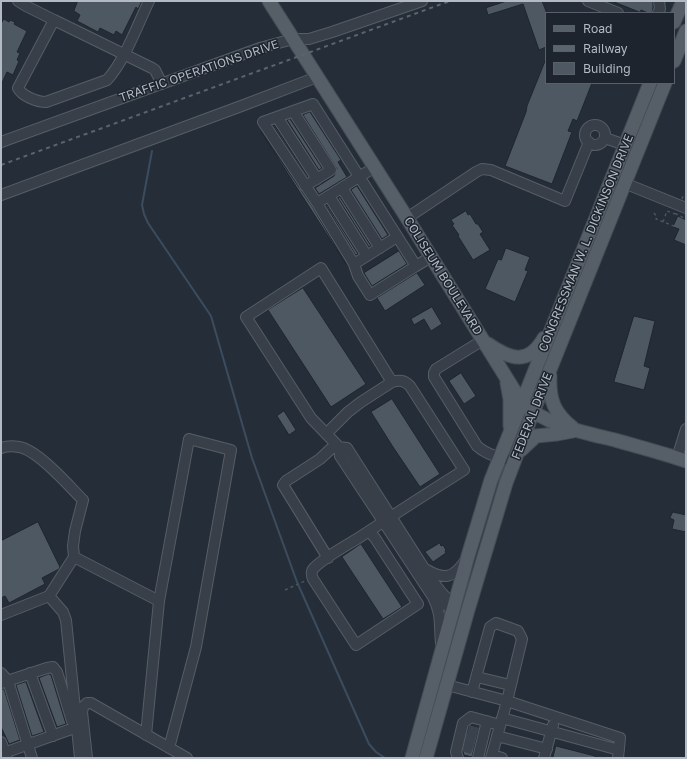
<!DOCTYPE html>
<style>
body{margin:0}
#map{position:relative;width:687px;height:759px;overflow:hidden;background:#252e38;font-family:"Golos Text",sans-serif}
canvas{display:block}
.frame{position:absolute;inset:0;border:2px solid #b3bac4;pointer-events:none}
.legend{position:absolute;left:545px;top:12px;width:130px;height:72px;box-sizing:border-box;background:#1d242d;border:1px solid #596069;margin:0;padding:5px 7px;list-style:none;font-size:12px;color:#b3bac4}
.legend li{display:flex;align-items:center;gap:8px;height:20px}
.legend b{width:20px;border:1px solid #596069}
</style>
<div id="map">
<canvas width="687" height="759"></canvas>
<div class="frame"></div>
<ul class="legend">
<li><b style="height:5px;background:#565e68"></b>Road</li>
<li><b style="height:5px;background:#5a646f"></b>Railway</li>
<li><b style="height:11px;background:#4d5863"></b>Building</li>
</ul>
</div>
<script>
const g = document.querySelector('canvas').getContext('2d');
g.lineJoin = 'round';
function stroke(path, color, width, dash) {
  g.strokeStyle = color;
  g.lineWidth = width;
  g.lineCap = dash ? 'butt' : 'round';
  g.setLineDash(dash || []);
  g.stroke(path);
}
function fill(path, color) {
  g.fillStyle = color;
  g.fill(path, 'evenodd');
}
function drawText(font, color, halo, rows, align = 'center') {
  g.font = font + ' "Golos Text",sans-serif';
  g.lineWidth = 3;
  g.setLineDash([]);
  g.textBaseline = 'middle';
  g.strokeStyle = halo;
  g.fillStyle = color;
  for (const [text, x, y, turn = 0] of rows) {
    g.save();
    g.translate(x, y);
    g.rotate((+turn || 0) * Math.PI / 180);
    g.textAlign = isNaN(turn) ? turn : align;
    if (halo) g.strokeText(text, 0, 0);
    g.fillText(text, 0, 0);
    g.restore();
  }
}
stroke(new Path2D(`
 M152 151 142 205 144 214 148 223 211 316 252 458 297 582 369 744 376 752 385 758`), '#3c4c5f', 2);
const building = new Path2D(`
 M78 1H142L138 9 136 7 122 35 116 31 114 35 100 28 98 32 77 21 80 15 74 11Z
 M507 1H542L546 11V47L539 50 523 4 488 15 486 8Z
 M612 1H650L653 2V8L652 13H648L641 10 640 12Z
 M4 19 9 22 10 20 15 22 14 24 27 31 17 52 20 53 17 60 19 61 13 75 7 72 1 85V24Z
 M546 59V83H592L577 121 573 119 568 131 572 132 552 184 505 166 526 112 527 106Z
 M310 112 341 160 338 162 347 177 319 194 315 188 334 176 337 169 303 115Z
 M290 119 322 168 319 170 287 120Z
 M273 125H274L308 177H307Z
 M261 132 312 206 346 264Z
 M357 186 388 235 382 239 351 190Z
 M340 197 371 246 369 247 338 198Z
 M326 205H327L358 254 356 255Z
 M466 211 468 215 470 214 476 224H478L483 232 480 234 490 250 473 260 458 236 459 235 452 225 454 224 451 220Z
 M678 216 686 220V245L674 240 679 229 673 227Z
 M506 248 530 257 525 270 528 271 515 302 485 289 498 259 501 260Z
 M399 251 407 264 372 286 364 273Z
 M417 273 425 285 385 311 377 298Z
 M303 288 366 384 331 407 268 310Z
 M432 307 442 324 431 331 424 319 414 325 411 319Z
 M634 316 655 321 644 366 650 368 644 390 614 382Z
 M461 373 476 396 464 404 449 381Z
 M392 399 440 474 420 487 393 447 371 412Z
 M284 411 296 430 289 435 277 416Z
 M673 512 686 515V532L672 529 674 520 670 518Z
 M38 522 60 567 59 569 42 578 45 584 9 603 5 596 1 598V541Z
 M440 543 441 546 443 545 446 550 445 551 446 553 433 562 425 552Z
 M361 544 402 607 383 619 342 557Z
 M49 674 51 675 66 724 57 727 39 678Z
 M26 682 44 732 32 736 16 685Z
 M1 689H4L20 740 9 744 1 727Z
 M470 726 479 728 472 757 464 755 463 752Z
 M556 746 595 756V758H553Z`);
fill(building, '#4d5863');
stroke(building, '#1f262f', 1);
stroke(new Path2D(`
 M468 730 479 733
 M465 739 477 742
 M463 746 474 750`), '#3a434d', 10, [10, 5]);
const minor = new Path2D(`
 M18 1 26 6 54 20 18 88C22 96 37 102 46 102L107 80C124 62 138 24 149 1
 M588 1 618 13
 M658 13 660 9 659 1
 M54 20 152 68 155 70 162 84
 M293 111 331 170 305 186
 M277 117 317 179
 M585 135a10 10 0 1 1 20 0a10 10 0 1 1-20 0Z
 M605 138 625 145
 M1 142 260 48 293 39H309L332 32 422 1
 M375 167 317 203 354 264 397 237
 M619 181 686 208
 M342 188 380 248
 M1 195 244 105 317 77
 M329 196 367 256
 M317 203 263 122 313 104 416 266 431 257
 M407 218 476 172 482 169 491 170 565 201 589 142
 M354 264 358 276 370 295 416 266
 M483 340 436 369 434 373V377L477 446C487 455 501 458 514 461
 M326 434 348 412 361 402 392 382 321 268 246 317 311 418 339 447 347 448 429 576 441 592 454 606
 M339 447 340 456 433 597 447 606H454
 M1 448C7 446 13 446 19 447 38 450 69 486 83 500L75 531 73 546 74 557 49 596 1 615
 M677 458 686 429
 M369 531 375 538 418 604 356 645 313 579C311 574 311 571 314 568 326 556 346 546 360 537 395 514 429 492 464 470L410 386C404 380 400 380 392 382
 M74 557 159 601
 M328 558 283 485 286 481 320 459 336 444
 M427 570C444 580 454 578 465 561
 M49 596 63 612 66 620 80 758
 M433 597C442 615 439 624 441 643
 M1 673 8 681 32 758
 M30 673 53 736
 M477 677 510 685
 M1 683 47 668 53 667 57 672 72 721
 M447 685 507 701 522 639 518 631 496 623 490 627 472 692
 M502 718 619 750
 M146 735 159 601 189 439 231 450 196 647 169 748
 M497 736 547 749
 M1 742 7 758
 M1 754 77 727
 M492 755 502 758
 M87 758 82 712 83 707 87 703H91L187 758
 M458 758 456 752 463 723 471 717 500 725
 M478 758 487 721
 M491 758 507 701 620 738 618 758
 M544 758 553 725`);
const major = new Path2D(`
 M269 1 407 218 522 403C548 426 582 432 615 440 639 447 663 453 686 461
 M674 22 683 1
 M674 61 686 31
 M488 344C510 359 528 366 544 338
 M550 376C549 400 554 413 573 428
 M507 383 510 399V426
 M521 450 536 436 557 434 573 431
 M412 758 468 556 491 480 650 83
 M426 758 468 610 506 483 533 412 665 83`);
stroke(minor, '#565d66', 12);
stroke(major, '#444b54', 15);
stroke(new Path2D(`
 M682 199 683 196 686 197
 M654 213 657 217 656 219 674 226
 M676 213V214L686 219
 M663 222 667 211 675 214
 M285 590 305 581`), '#465758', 1.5, [3, 3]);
stroke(minor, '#383f49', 10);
stroke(major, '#565e68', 13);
stroke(new Path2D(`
 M1 165 450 1`), '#5a646f', 2, [4, 4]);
drawText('12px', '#b3bac4', '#1d242d', [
 ["TRAFFIC OPERATIONS DRIVE",199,71,-19],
 ["CONGRESSMAN W. L. DICKINSON DRIVE",586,243,-68],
 ["COLISEUM BOULEVARD",443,276,58],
 ["FEDERAL DRIVE",532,416,-69]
]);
</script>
